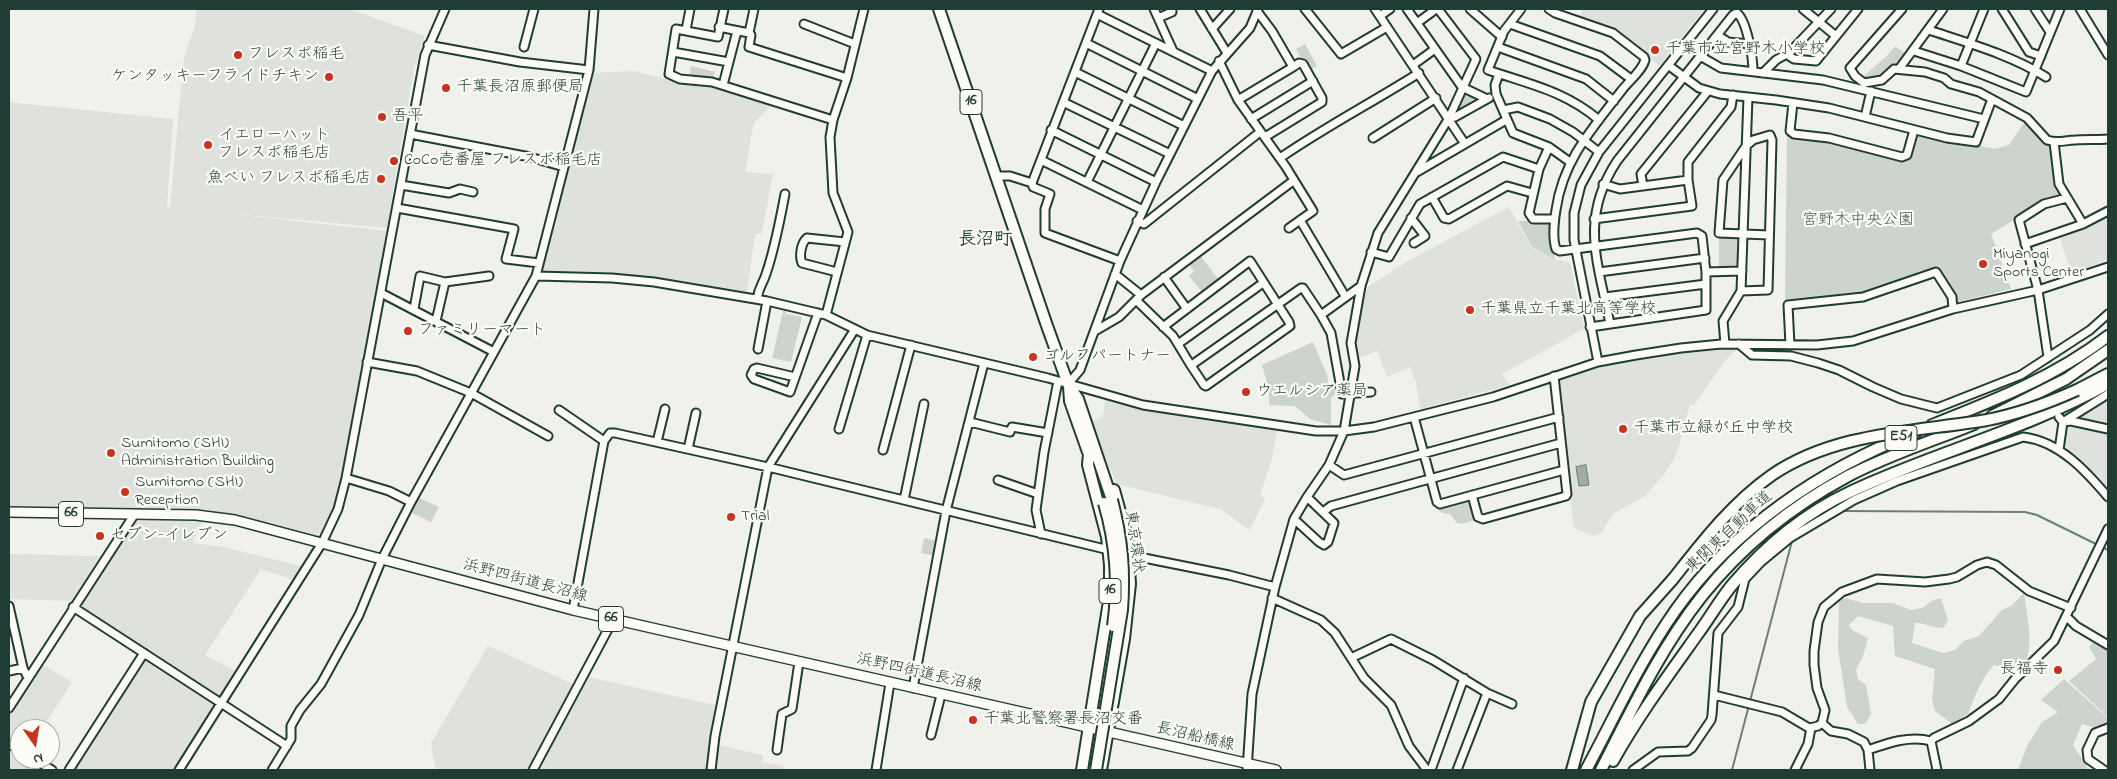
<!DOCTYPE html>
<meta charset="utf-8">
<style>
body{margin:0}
#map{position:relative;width:2117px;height:779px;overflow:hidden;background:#f0f1eb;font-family:"Indie Flower",sans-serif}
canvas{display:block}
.frame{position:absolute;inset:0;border:10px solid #1f3d34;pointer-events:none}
.north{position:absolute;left:10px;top:719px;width:50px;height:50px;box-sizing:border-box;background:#fdfcf7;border:1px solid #a4b0a9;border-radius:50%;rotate:167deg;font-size:14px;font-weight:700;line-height:20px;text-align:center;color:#1f3d34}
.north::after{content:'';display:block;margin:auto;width:18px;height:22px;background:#c8321e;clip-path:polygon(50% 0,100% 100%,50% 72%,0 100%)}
</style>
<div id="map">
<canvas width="2117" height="779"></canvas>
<div class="frame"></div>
<div class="north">N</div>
</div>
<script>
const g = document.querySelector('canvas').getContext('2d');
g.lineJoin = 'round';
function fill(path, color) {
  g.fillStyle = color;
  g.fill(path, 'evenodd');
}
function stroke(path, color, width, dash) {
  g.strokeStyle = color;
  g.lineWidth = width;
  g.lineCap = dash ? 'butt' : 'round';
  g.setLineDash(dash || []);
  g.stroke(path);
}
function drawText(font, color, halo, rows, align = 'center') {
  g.font = font + ' "Indie Flower","Klee One",sans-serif';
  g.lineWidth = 4.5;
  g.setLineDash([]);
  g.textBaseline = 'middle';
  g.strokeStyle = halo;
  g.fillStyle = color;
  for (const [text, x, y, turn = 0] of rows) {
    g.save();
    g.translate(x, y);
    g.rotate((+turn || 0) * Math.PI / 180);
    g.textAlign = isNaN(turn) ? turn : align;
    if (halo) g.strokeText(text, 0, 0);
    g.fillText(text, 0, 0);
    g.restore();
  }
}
fill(new Path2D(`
 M196 9H349L425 36 420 49 417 64 414 68 387 228 223 213 388 231 347 454 335 502 318 536 236 514 118 508 9 506V102L173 119 167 206 170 207 184 57 195 25Z
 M1583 9H1705L1659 66 1619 34 1579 18Z
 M634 71 683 83 707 85 772 105 754 123 750 141 746 172 773 174 762 233 755 234 747 292 656 278 540 273 590 73Z
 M1509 207 1532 248 1555 260 1570 262 1584 329 1502 374 1510 385 1420 409 1416 383 1410 367 1387 377 1377 351 1356 359 1354 344 1363 290 1411 259Z
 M2108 215V260L2071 273 2059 235Z
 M1714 349H1737L1725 361 1694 405H1690L1677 453 1664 475 1645 496 1614 513 1601 533 1593 536 1574 528 1557 385 1560 379 1623 361 1680 352Z
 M2108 397V430L2072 418Z
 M1105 400 1277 431 1272 458 1260 496 1265 498 1250 530 1220 509 1117 484 1090 423 1103 416Z
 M2070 425 2108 431V489L2099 478 2064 448 2062 438Z
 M134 518 204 519 192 543 218 546 302 566 296 581 261 569 205 655 237 672 221 699 76 607Z
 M9 554 100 556 72 601 10 599Z
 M488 646 573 684 527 770H440L435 767 431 743Z
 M145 657 216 703 173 770H72Z
 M41 664 72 682 42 729H20V748L9 741V715Z
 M588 677 715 705 706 770H537Z
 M718 745 763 755V762L784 766 783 770H714Z
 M9 746 20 753V759H30L49 770H9Z`), '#dfe2dc');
fill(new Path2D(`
 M1305 44 1317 66 1308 71 1296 49Z
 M1895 46 1907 55C1898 68 1882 79 1866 80L1863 77 1888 55Z
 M691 66 715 72 713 80 689 78Z
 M1462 91 1478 96 1479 101 1460 113 1456 107Z
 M2027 119 2053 144 2065 196 2044 202 1991 234 2011 289 1957 302 1955 293 1937 269 1844 298 1824 301 1785 302 1787 134 1824 139 1909 160 1917 132 1995 149 2009 145Z
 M1518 221H1550L1552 223V239L1555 260 1532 247Z
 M1719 234H1740L1739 268 1719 269Z
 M1199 254 1219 280 1203 293 1189 276 1194 271 1188 263Z
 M784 307H787L786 314 802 317 791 362 772 358Z
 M1313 342 1327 375 1329 386 1337 385 1339 395 1331 397V425L1310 419 1295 406 1269 405V390L1262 365Z
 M417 497 439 507 431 522 410 512Z
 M1469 498 1471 499 1476 520 1462 524 1457 523 1450 514 1443 513 1435 508Z
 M924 538 938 541 935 556 921 553Z
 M2024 593C2026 609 2037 658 2020 668 2013 672 2001 667 1994 665 1982 678 1974 696 1969 713L1952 724 1935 711 1932 699 1935 669 1895 656 1893 626 1858 616 1849 625 1852 630 1868 638 1863 656 1856 670 1858 679 1866 685 1871 714 1865 724H1858L1847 707 1843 681 1838 650 1839 601 1846 598 1862 603H1893L1911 610 1922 608 1933 600 1941 598 1948 620 1944 627C1935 630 1925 622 1915 623L1912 643 1943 653 1955 650 1964 641 1979 636 2002 610 2011 606Z
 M2093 642 2108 648V717L2069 681 2096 659 2089 647Z
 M2064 679 2108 718V725L2096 728 2082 724 2073 745 2087 766 2086 770H2018L2028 744 2042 722 2058 712 2041 700Z`), '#cdd3cd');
const water = new Path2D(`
 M1586 465 1589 485 1579 486 1576 467Z`);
fill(water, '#9faca4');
stroke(water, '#6c8077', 1);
stroke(new Path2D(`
 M1843 511 2025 512 2037 515 2098 545
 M2102 547 2108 550
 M1732 770 1792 541`), '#6c8077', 2);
stroke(new Path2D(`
 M2048 357 2056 402`), '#c6cdc6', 7, [7, 3.5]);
const minor = new Path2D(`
 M724 9 718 37 676 29 669 74 680 79 712 82 833 120
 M754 9 749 33 751 35 749 47 847 78
 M1154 9 1173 51
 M1200 9 1227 53
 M1305 9 1341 54 1387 27
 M1375 9 1465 144
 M1407 9 1462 87 1487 99
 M1470 9 1502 37
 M1521 9 1504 31 1488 70C1529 84 1565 91 1599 120
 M1549 9 1555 13 1613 33 1644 57 1645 60C1642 71 1629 81 1622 90 1592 129 1563 160 1556 210 1554 222 1552 237 1556 249L1560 251 1697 233 1702 236 1706 272V310L1590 327
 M1803 9 1836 36
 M1902 9 1850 68 1855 76 1864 83 1882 80 1894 69 1925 72 1944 78 1951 84 1979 92 2027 118 2047 140C2058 144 2065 140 2075 140 2086 139 2097 140 2108 139
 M2002 9 2029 52 2041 56
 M2035 9 2050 32
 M2080 9 2108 55
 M1257 11 1272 31 1293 67
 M1097 14 1212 71
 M1380 16 1390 9
 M1158 18 1172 12V9
 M1417 23 1436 9
 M804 24 855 44
 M1510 24 1600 56 1631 79
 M719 27 749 33
 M1212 29 1230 9
 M686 30 690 9
 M1929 30C1968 43 2011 55 2046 77
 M1717 35 1728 42 1749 44
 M1086 43 1198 99
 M428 45 520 62 589 70
 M524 47 534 9
 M1498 47 1586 79 1614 101
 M1914 51 1961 66 2026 92 2060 9
 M673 52 729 62
 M1786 54 1794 59 1816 61 1858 9
 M1700 56 1721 68 1823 80 1984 119
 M1219 61 1238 100 1286 167 1313 211 1289 228
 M1413 65 1435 49
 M1668 65 1699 88 1720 94 1776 100 1829 108 1947 138 1976 142 1992 99
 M1961 66 1984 9
 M1899 69 1943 9
 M1075 72 1184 126
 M1763 73 1776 60 1790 52 1831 9
 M1499 74 1495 85 1496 94 1513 133 1549 147 1570 162
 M723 85 737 31
 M1238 100 1293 67 1299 63 1303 64 1322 98V102L1265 137
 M1063 102 1170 154
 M1793 103 1790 131 1794 134 1829 138 1902 157 1907 155 1914 130
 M1503 110 1518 107 1550 119 1573 132 1599 152
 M1865 117 1871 91
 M1449 118 1455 117 1489 98
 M1251 119 1313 81
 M1051 130 1156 182
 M410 134 530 157 564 167
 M1373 138 1436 98
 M2054 142 2059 184 2083 224
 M1549 147 1539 169 1529 213 1533 219H1554
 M1280 158C1325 127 1373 102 1419 73
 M1041 160 1143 210
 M1417 172 1506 120
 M996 176H1010L1032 183 1033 187 1050 194 1045 209V233L1120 261
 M1087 182 1156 43
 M1032 183 1099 9
 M1603 184 1620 189 1688 180
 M401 185 449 193 460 189 473 192
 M1643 186 1641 174 1708 91
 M1432 197 1444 218 1449 219 1507 186 1532 193
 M397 208 514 229 506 259 539 263
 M1411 218 1425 236 1414 243
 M1594 219 1692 206 1688 180V162L1731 107 1733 95
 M1300 220 1345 296
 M1137 221 1144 224 1260 132
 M2025 244 2083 224 2108 211
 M1371 252 1389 257 1420 204 1503 157 1539 169
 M837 272 802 263C799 256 801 243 807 238L845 242
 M1599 272 1705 258
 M1706 272 1742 271
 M1115 274 1141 295
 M536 276 612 278 654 282 767 301 826 315 867 335 1048 378 1143 405 1316 431H1344L1374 427 1493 397 1598 362 1636 355 1681 348 1721 344 1817 345 1853 341 1953 309 2038 290 2108 267
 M1164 277 1187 309
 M1741 291 1768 290 1772 140 1770 135 1753 140 1746 146 1723 180 1719 233 1769 235
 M381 293 494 352
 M1605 297 1706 284
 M757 299C759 286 763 284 766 274 775 248 780 220 785 194
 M1136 300 1173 336 1190 364H1193L1301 288H1303L1321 315 1361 286
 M414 309 420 276 445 282 489 276
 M826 315 848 232 833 193 830 137 833 120 847 78 864 9
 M1321 315 1331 333 1342 394 1371 392
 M436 321 445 282
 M1610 324C1598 262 1579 219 1617 161L1733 15 1737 13C1747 21 1753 58 1753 71
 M1163 327 1250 261 1289 322 1290 326 1206 386 1204 385 1190 364
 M1095 331 1119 317 1141 295 1293 181
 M1178 344 1263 283
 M1725 344 1723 321 1741 291 1748 97
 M1739 344 1752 355 1791 356 1818 363 1839 370 1873 387 1901 399 1937 408 2021 375 2090 330 2108 314
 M1790 345 1788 305 1863 297 1936 272 1952 297 1953 309
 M758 349 767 301
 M2048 357 2038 290 2019 220 2044 204 2067 198
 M367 362 417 371 471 393 548 436
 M1598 362 1574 240V213L1581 185 1599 152 1713 9
 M795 377 757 368 754 369 751 375 754 379 790 392 818 313
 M1068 384 1080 370 1120 261 1156 182 1212 71 1250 28 1258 9
 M559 410 604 441 573 610
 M1414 417 1437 502 1440 504 1564 470
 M2059 417 2063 422 2071 421 2108 429
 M970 422 1010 432 1012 427 1048 433
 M839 429 867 335
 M604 441 610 433H615L768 467 1109 550
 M657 442 665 409
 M688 449 696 413
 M883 450 911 345
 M2059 450 2063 422 2108 394
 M1329 465 1344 475 1559 417
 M346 478 389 491 411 502
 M998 480 1038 494
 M1472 495 1478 517 1483 519 1566 496 1567 494 1554 376
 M904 500 924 404
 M1323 512 1331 506 1561 443
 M1294 519 1319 542 1324 545 1328 542 1334 523 1307 497
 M1041 534 1036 510 1044 452 1058 381
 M1129 555 1229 575 1275 587
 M1272 598 1321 620 1335 633 1364 678 1391 705 1409 746 1427 770
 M9 606 23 668 28 678
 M73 607 287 746
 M2067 617 2076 626 2108 645
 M1351 658 1391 639 1433 660 1487 693 1512 704
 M9 671 23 668
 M913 688 946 511 984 363
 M1714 695 1782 712 1809 728 1818 726 1822 723 1825 710 1817 688 1814 665V651L1818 622 1824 607 1842 592 1877 579 1925 582 1949 579 1957 577 1977 565 1987 562 1996 565 2029 591 2071 608
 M9 708 134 515
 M1822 723 1831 731 1848 734 1864 742 1868 750 1870 770
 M931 735 941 695
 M9 744 20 750
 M777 750 782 714 792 709 799 662
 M1868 750C1888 743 1910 735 1931 741
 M34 759 52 770
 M69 770 144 653
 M179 770 322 543 338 509 346 478 425 55 445 9
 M272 770 291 739V726L300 710 321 684 359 615 382 559 411 502 536 276 589 70 594 9
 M533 770 613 620
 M711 770 715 736 768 467 855 329
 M876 770 890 683
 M1247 770 1252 694 1275 587 1294 519 1307 497 1329 465 1344 431 1355 366 1351 343 1361 286 1378 233 1449 118 1476 59 1438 9
 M1431 770 1464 678
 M1457 770 1487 693
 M1633 770 1658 752 1688 751 1692 748 1711 720 1712 715 1718 633 1738 607 1745 579 1761 562 1790 538 1854 500 1897 481 2023 437C2059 441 2086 471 2108 497
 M1795 770 1808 744 1811 728
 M1937 770 1931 741 1934 738 1969 721 1999 699 2015 679 2054 641 2108 529
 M2104 770 2088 759 2087 750 2095 733 2108 728`);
const major = new Path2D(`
 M9 512 196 515 235 520 573 610 1276 770`);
const highway = new Path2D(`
 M939 9 1046 323 1068 384 1078 399 1112 500
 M1069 387 1070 401 1088 452
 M2077 390 2108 374
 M1992 416 2066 379 2108 350
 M1932 425C1993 401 2055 377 2108 336
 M1613 761C1639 715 1667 677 1697 635 1709 619 1719 601 1732 585 1765 546 1803 514 1850 492 1935 452 2026 430 2108 384
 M1082 770 1110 595V565L1107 537 1088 465 1089 454
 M1101 770 1124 639 1130 584 1127 537 1114 490
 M1572 770 1591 702 1640 616 1673 579
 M1586 770C1615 716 1640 661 1675 611 1734 527 1822 469 1916 432
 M1601 770C1631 711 1660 649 1702 596 1741 547 1792 506 1848 476 1888 455 1932 441 1974 424`);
stroke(minor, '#1f3d34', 11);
stroke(major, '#1f3d34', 12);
stroke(highway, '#1f3d34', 14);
stroke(minor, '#fdfcf7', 7);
stroke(major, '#fdfcf7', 9);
stroke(highway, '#fdfcf7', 10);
const highwayBridge = new Path2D(`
 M1104 503C1116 544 1119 584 1113 626
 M1673 579C1703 541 1732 503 1772 475 1835 432 1915 432 1987 420 2018 414 2048 403 2077 390
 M1096 770 1122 610C1125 570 1122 539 1112 500`);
stroke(highwayBridge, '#1f3d34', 14, []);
stroke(highwayBridge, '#fdfcf7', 10);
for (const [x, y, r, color] of [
 [1655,50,5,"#c8321e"],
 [238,55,5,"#c8321e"],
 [329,77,5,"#c8321e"],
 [446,88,5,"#c8321e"],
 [382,117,5,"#c8321e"],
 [208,145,5,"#c8321e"],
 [394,161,5,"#c8321e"],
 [381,179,5,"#c8321e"],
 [1983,264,5,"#c8321e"],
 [1470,310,5,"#c8321e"],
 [408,331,5,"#c8321e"],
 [1033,357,5,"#c8321e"],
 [1246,392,5,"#c8321e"],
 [1623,429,5,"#c8321e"],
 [111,453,5,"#c8321e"],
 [125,492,5,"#c8321e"],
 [731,517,5,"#c8321e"],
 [100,536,5,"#c8321e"],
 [2058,670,5,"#c8321e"],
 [973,720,5,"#c8321e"]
]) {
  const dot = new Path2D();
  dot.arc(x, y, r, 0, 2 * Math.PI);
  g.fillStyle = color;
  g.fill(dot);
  stroke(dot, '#fdfcf7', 2);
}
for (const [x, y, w] of [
 [971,102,22],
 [1901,438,32],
 [71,514,25],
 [1110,591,22],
 [611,619,25]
]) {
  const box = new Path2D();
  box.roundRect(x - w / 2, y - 12.5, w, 25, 4);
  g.fillStyle = '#fdfcf7';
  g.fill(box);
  stroke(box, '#1f3d34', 1);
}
drawText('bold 15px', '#1f3d34', null, [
 ["16",971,102],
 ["E51",1901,438],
 ["66",71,514],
 ["16",1110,591],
 ["66",611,619]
]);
drawText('16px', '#1f3d34', '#fdfcf7', [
 ["千葉市立宮野木小学校",1665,50],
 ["フレスポ稲毛",248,55],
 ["ケンタッキーフライドチキン",319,77,"right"],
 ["千葉長沼原郵便局",456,88],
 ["吾平",392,117],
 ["イエローハット",218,136],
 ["フレスポ稲毛店",218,154],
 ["CoCo壱番屋 フレスポ稲毛店",404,161],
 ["魚べい フレスポ稲毛店",371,179,"right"],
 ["Miyanogi",1993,255],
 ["Sports Center",1993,273],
 ["千葉県立千葉北高等学校",1480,310],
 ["ファミリーマート",418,331],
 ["ゴルフパートナー",1043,357],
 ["ウエルシア薬局",1256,392],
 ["千葉市立緑が丘中学校",1633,429],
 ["Sumitomo (SHI)",121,444],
 ["Administration Building",121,462],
 ["Sumitomo (SHI)",135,483],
 ["Reception",135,501],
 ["Trial",741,517],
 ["セブン-イレブン",110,536],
 ["長福寺",2048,670,"right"],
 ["千葉北警察署長沼交番",983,720]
], 'left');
drawText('16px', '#425b53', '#fdfcf7', [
 ["宮野木中央公園",1858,221]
]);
drawText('16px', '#1f3d34', '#fdfcf7', [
 ["東関東自動車道",1730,533,-43],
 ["東京環状",1133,542,82],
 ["浜野四街道長沼線",525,582,15],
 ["浜野四街道長沼線",919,674,13],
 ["長沼船橋線",1195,738,13]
]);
drawText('bold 18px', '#1f3d34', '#fdfcf7', [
 ["長沼町",985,241]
]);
</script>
